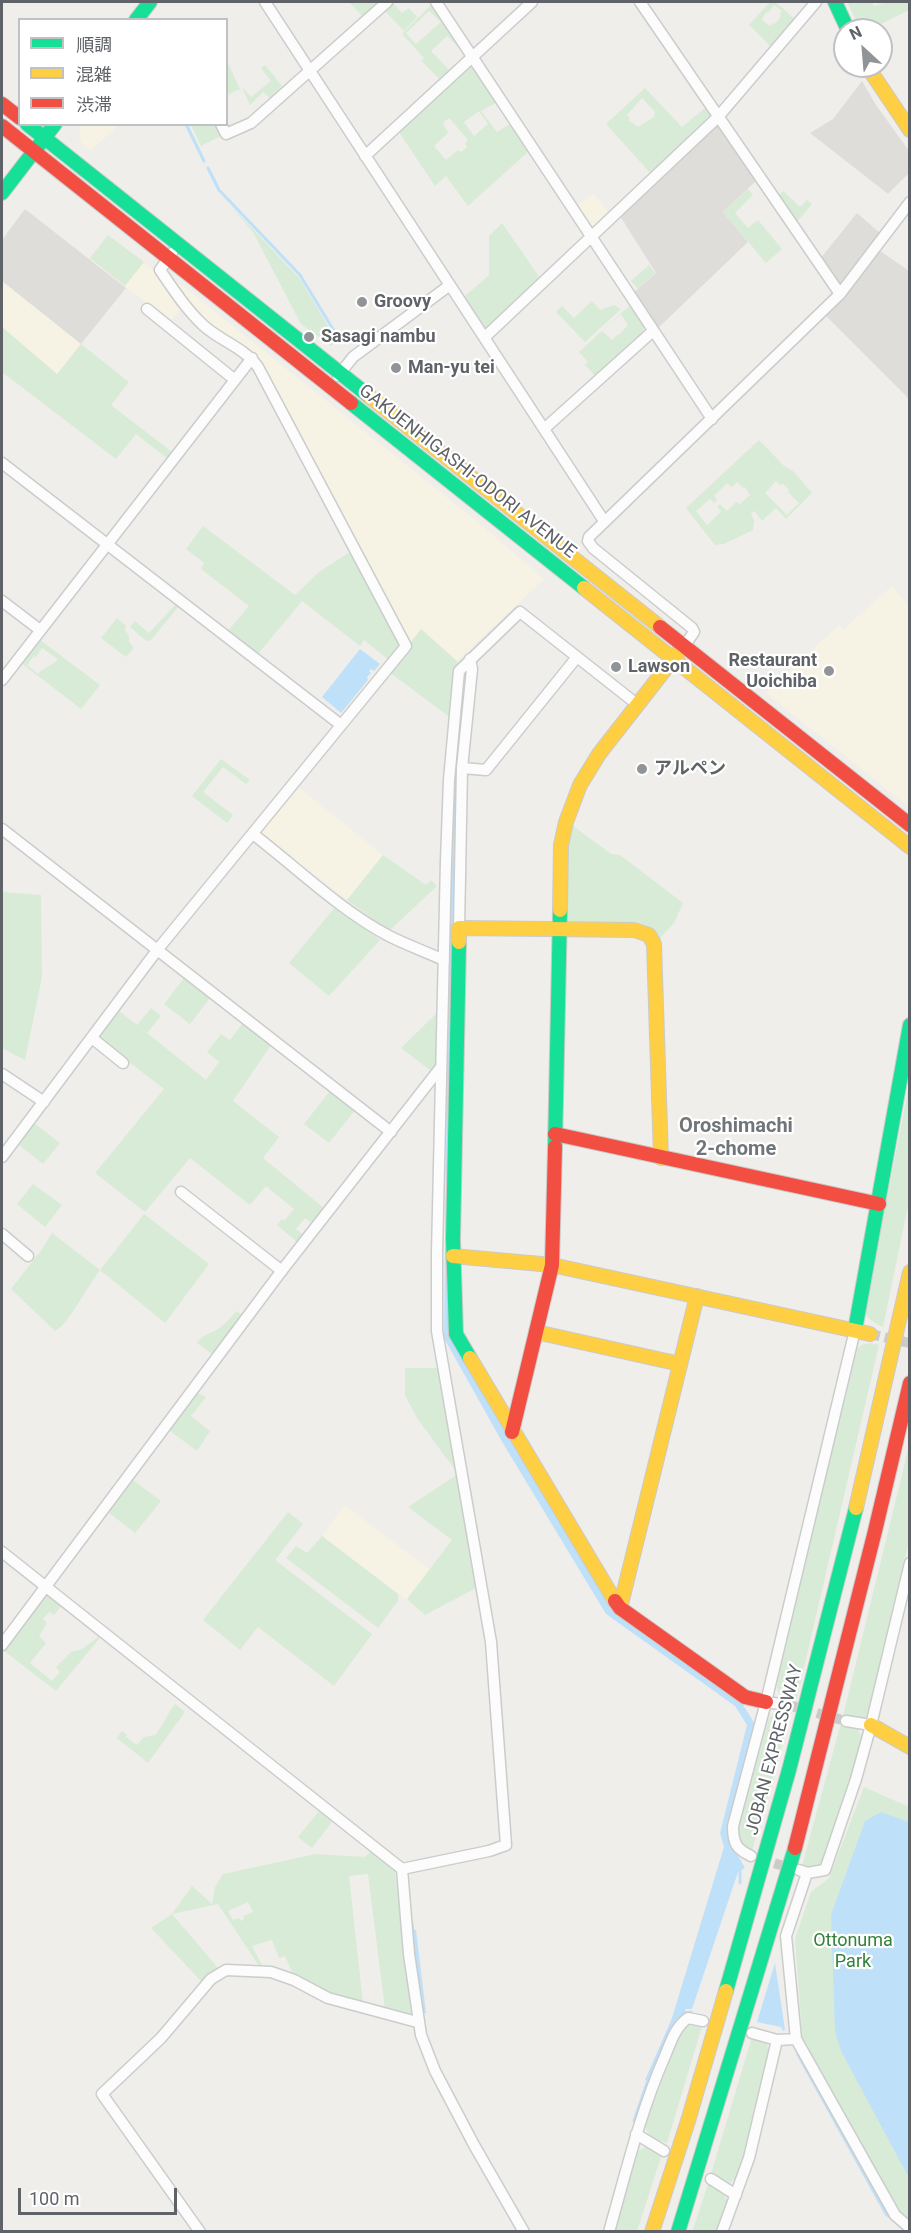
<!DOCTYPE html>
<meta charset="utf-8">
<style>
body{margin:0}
#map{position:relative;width:911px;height:2233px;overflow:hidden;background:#efeeea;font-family:Roboto,"Noto Sans JP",sans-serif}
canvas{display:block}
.frame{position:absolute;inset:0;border:3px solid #5f6368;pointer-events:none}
.legend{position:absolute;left:18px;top:18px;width:210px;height:108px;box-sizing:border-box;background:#fff;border:2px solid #bfc1c3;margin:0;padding:8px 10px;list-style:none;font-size:18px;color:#5f6368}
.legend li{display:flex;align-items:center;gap:12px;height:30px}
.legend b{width:30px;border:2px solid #bfc1c3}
.north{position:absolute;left:833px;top:18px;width:60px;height:60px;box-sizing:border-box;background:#fff;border:2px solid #bfc1c3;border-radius:50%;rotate:334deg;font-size:16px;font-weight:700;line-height:24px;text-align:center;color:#5f6368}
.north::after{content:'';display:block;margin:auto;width:21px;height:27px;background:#919496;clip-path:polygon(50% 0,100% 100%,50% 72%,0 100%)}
.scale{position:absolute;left:18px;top:2188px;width:159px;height:27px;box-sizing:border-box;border:3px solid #5f6368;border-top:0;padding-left:8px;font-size:18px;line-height:21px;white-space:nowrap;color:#5f6368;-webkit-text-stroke:4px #fff;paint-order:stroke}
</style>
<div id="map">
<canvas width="911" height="2233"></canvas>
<div class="frame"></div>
<ul class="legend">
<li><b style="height:8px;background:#16e098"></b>順調</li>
<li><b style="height:8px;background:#ffcf43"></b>混雑</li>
<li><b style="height:8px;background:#f24e42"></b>渋滞</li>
</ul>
<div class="north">N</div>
<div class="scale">100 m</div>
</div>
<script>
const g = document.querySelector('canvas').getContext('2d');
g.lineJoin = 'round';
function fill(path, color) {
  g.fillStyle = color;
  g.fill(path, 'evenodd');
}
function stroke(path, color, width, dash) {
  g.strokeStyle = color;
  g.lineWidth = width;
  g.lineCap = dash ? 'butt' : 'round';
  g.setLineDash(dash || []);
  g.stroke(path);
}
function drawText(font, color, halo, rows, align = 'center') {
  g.font = font + ' Roboto,"Noto Sans JP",sans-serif';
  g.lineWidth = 4.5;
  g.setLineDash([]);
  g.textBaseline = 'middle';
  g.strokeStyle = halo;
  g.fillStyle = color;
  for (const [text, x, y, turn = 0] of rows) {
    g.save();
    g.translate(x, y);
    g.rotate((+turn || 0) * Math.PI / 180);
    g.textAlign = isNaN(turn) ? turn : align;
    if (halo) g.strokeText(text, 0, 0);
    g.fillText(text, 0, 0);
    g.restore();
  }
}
fill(new Path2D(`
 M79 125 119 124V125L90 151 81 142Z
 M594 194 610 215 594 231 590 230 576 207Z
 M144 262 156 273 181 308 170 321 125 286Z
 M165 272 474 519 544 579 457 661 421 629 410 642 258 361 204 323Z
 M2 281 81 344 57 375 2 327Z
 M892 586 909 606V807L766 693 839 625 844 629Z
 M298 787 383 855 347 900 262 833Z
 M345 1505 430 1570 407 1600 322 1536Z`), '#f7f3e4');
fill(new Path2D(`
 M862 81 876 105 909 151V173L888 194 810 133 833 119Z
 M715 126H719L756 181 723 212 748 242 657 329 632 294 656 273 620 216Z
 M25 209 126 288 81 344 2 281V240Z
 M857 213 881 234 843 284 839 285 820 259Z
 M879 250 909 271V399L825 315Z`), '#dfddda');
fill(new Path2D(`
 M349 2H380L363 17Z
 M392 2 402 13 409 8 417 17 404 31 383 9Z
 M770 2H775L795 19 772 48 749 25ZM774 5 782 11 780 14 781 16 775 24 773 23 770 26 762 20 766 12 768 13Z
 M847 2H872L874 6 887 2H909V10L869 30H861Z
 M432 4 461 46 459 48 447 36 431 51 450 71 440 80 422 61 424 58 402 34ZM429 11 441 22 416 44 406 33Z
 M226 59 240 89 227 95H226Z
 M471 61 529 151 468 206 446 176 435 186 399 132ZM496 103 510 124 497 132 481 111ZM479 111 488 124 474 136 464 122ZM449 118 468 140 465 143 467 147 461 152 458 150 446 160 434 146 448 133 443 123Z
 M265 65 282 86 270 98 263 92 250 105 242 87 251 97 271 81 261 68Z
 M645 88 682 127 705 108 712 116 652 175 606 124ZM642 98 655 112 654 117 638 127 628 120 630 118 627 115Z
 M191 125H218L223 135 201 146Z
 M748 189 753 195 735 213 748 228 758 220 782 249 766 263 723 212Z
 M783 191 800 207 807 200 812 204 796 223 778 197Z
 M231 206 300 279 337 341 331 346 301 324 253 232Z
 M502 223 540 278 488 329H484L464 297 489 275V236Z
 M108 235 144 262 125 286 90 258Z
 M649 265 655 273 638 289 631 281Z
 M592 301 600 310 614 305 621 309 585 342 556 312 562 306 574 318Z
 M629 306C637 313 646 321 643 333L596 377 585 365 588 362 579 352ZM621 314 628 325 619 335 618 334 612 340 602 331Z
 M2 327 57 374 81 344 129 382 111 405 172 452 167 458 136 434 116 459 2 372Z
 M759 440 784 466 793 471 812 493 786 519 776 508 762 521 755 511 751 513 754 521 753 530 724 544 715 545 686 508ZM776 481 780 485 783 484 789 490 788 492 799 503 787 515 765 493ZM737 482 743 488 745 487 750 495 740 504 736 502 727 511 720 504 717 507 721 511 720 513 707 525 696 511 710 499 714 503 717 500 714 496 727 483 732 487Z
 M203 526 295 595 319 572 350 552 398 642V648L389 660 364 640 360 646 302 601 257 655 227 632 249 606 201 569 204 563 186 549Z
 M177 603 179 606 150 641 145 640 130 627 135 621 149 633Z
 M117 618 126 626 125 630 129 636V642L134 648 126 657 101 638Z
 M421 629 457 661 451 718 389 672Z
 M39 639 100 685 81 709 20 662ZM42 648 58 659C52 667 44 666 38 674L27 665 34 656 36 657Z
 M221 759 250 780 246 784 223 767 203 792 233 815 227 823 192 796Z
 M568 822 611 854 620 855 683 903 674 923 658 940 563 925Z
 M383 855 426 885 431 880 437 886 389 931 347 900Z
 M2 892 41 895 42 977 25 1060 2 1048Z
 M336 906 380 940 329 996 289 963Z
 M184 978 210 998 190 1024 164 1004Z
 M151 1008 161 1016 147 1033 206 1080 219 1062 207 1052 221 1034 230 1040 242 1024 271 1045 233 1101 279 1137 263 1158 325 1209 313 1224 305 1218 296 1229 303 1235 297 1242 277 1225 282 1219 284 1221 294 1209 266 1186 250 1205 190 1158 145 1212 95 1173 164 1089 102 1041 100 1036 118 1010 137 1025Z
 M439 1011 437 1065 431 1071 401 1048Z
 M909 1085V1201L883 1327C875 1323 867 1320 865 1310Z
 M330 1091 355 1110 329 1143 304 1124Z
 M34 1123 60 1143 43 1164 18 1144Z
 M33 1184 62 1205 45 1227 17 1204Z
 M144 1214 209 1264 165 1323 100 1270C88 1285 69 1324 55 1331L11 1289 42 1249 52 1233 100 1270Z
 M237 1311 243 1316 212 1354 197 1343C205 1333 208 1335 218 1329 225 1324 231 1317 237 1311Z
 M871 1343 879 1345 796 1702C786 1700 779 1698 777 1687L787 1634 855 1350 862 1345Z
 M405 1368H439L458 1474 476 1588 425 1615 407 1599 452 1540 408 1507 458 1474 417 1418 405 1395Z
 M197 1393 206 1397 191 1416 210 1431 197 1451 169 1430Z
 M909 1446V1541L871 1707 866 1717 859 1720 843 1716Z
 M133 1480 161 1501 135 1533 108 1512Z
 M288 1512 303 1524 275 1560 372 1634 334 1686 258 1627 240 1650 203 1620Z
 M322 1536 398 1594V1601L378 1628 286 1558 296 1546 307 1553Z
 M44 1596H49L61 1606 54 1615 49 1612 43 1619 47 1623 39 1636 46 1643 30 1663 52 1681 60 1672 56 1667 71 1652 82 1649 98 1637 100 1638 56 1691 3 1650Z
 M175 1704 185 1712 148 1763 117 1738 122 1731 127 1735 126 1737 137 1745 144 1737 155 1735C163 1726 167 1714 175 1704Z
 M782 1709 792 1710 752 1851C742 1846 739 1842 737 1831L769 1718 776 1711Z
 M841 1723 858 1729 862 1738 845 1799 823 1862 811 1870 802 1866Z
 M864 1787 909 1807V2219L895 2206 803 2044 795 1939 811 1892 829 1878Z
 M319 1811 332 1822 312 1848 298 1837Z
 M371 1851 395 1870 411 2014 409 2015 385 2009 368 1874 349 1876 363 2003 332 1994 293 1974 285 1956 279 1958 272 1940 252 1946 262 1965 259 1966 218 1904 172 1914 218 1968 201 1981 151 1928 172 1914 192 1886 212 1904 215 1887 223 1874 316 1854 365 1857ZM248 1902 253 1912 243 1916 244 1919 241 1921 239 1918 233 1920 228 1911Z
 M688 2022 703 2023 667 2143C656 2140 648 2137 645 2126L683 2025Z
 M752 2037 767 2044 769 2054C763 2077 756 2099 751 2122 746 2141 748 2169 731 2182L726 2183 711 2174Z
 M650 2146 662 2154 637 2231 614 2232 639 2150Z
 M708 2184C736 2199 728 2205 719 2231L692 2232Z`), '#d8ebd6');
fill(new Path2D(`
 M360 649 380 664 374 671 371 669 369 671 371 673 367 677 368 680 341 713 322 697Z
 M463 677H467L455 859 449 1327 613 1609 740 1700 755 1724 727 1833 732 1845 745 1868 738 1872 692 2009H685L687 2015 651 2080H645L672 2018 724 1847 720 1833 747 1725 735 1706 606 1614 501 1440 444 1338 448 959 452 794Z
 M881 1812 909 1822V2178L841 2051 835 2031 831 1915 865 1821Z
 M409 1930H416L426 2013H419Z
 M775 1963 785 2030 783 2031 781 2027 757 2022Z
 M800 2052 909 2231H904L885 2215 796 2054Z`), '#bfe0f9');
stroke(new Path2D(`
 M186 124 204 161
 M208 168 219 190 300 275 339 339
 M740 1868V1883
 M412 1923 413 1932
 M682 2014 691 2012
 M634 2121 649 2077`), '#bfe0f9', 3);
stroke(new Path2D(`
 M870 1334 910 1343
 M788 1705 846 1721
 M760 1859 794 1869`), '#cbcbca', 10, [10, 5]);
const street = new Path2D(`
 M265 2 604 521
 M436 2 712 419
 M640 2 840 294
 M221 124 226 134 251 123 387 2
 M365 156 532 2
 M147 309 235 380
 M485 337 718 117 816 2
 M338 376 353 357 450 285
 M544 429 653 331
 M2 463 341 725
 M2 601 40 630
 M685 645 694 632 692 628 593 548 588 541 589 537 840 294 910 202
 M2 680 252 358
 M462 768 486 770 577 657
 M2 829 391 1132
 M253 834C297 868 340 910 389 936 407 945 426 952 444 960
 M459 928 462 768 472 669 470 659
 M92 1038 123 1063
 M2 1074 44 1102
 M2 1157 158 949 406 646 258 367C244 347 220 341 203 325 186 309 173 289 160 270L172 253
 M181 1192 282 1271
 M2 1234 28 1256
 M2 1552 402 1869 409 1954 421 2035 435 2071 474 2145 524 2232
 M2 1645 283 1269 441 1067
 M766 1702 788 1705
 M846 1721 871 1725
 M751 1856C736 1849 733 1843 733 1826L766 1702 855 1330
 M402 1869 489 1851 506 1845 491 1642 437 1331V1253L446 861 449 780 459 671 520 612 638 705
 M799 1870 807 1873 825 1870 856 1779 871 1725 910 1563
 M807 1873 786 1936 796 2039 895 2215 910 2228
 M752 2033 777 2040 796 2039
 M636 2134 664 2151
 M711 2179 736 2195
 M200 2232 102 2094 161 2038 211 1979 226 1970 271 1972 294 1980 328 1998 417 2022
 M609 2232C626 2172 640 2113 665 2056 671 2042 675 2027 688 2018L703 2021
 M722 2232 749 2158 777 2040`);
const fast = new Path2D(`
 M835 2 848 30
 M136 20 150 2
 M27 124 369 396
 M2 193 55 124
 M351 403 584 588
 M459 942 453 1239 456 1334 470 1358
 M555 1147 560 910
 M855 1330 910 1025
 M726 1991 789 1770 856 1508
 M678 2232 795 1848`);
const slow = new Path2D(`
 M867 66 910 130
 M369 396 660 627
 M584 588 910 847
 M560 910 561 845 566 822 580 785 599 754 681 649
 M459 942V928L634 930 649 935 654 944 661 1158
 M453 1256 552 1265 870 1334
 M536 1332 680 1364
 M470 1358 615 1601
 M856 1508 910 1272
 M620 1608 697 1296
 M871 1725 910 1747
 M652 2232 688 2121 726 1991`);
const jam = new Path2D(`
 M2 104 20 118
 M2 126 351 403
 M660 627 910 825
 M555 1134 879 1204
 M512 1432 552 1265 555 1147
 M615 1601 620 1608 745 1697 766 1702
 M795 1848 875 1531 910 1383`);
stroke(street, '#cbcccc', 13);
stroke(fast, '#cacacb', 16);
stroke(slow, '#cacacb', 16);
stroke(jam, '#cacacb', 16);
stroke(street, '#fdfcfc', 10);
stroke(fast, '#16e098', 14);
stroke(slow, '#ffcf43', 14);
stroke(jam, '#f24e42', 14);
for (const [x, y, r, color] of [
 [362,302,6,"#919496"],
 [309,337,6,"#919496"],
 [396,368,6,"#919496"],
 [616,667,6,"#919496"],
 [829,671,6,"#919496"],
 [642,769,6,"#919496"]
]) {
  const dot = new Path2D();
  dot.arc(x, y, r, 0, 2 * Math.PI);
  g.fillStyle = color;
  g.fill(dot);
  stroke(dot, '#fff', 2);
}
drawText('bold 18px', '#5f6368', '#fff', [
 ["Groovy",374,302],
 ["Sasagi nambu",321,337],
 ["Man-yu tei",408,368],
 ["Restaurant",817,661,"right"],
 ["Uoichiba",817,682,"right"],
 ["Lawson",628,667],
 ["アルペン",654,769]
], 'left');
drawText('18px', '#5f6368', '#fff', [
 ["GAKUENHIGASHI-ODORI AVENUE",467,472,38],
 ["JOBAN EXPRESSWAY",775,1750,-75]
]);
drawText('18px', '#348238', '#fff', [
 ["Ottonuma",853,1941],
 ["Park",853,1962]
]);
drawText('bold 20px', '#70757a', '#fff', [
 ["Oroshimachi",736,1127],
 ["2-chome",736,1150]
]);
</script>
